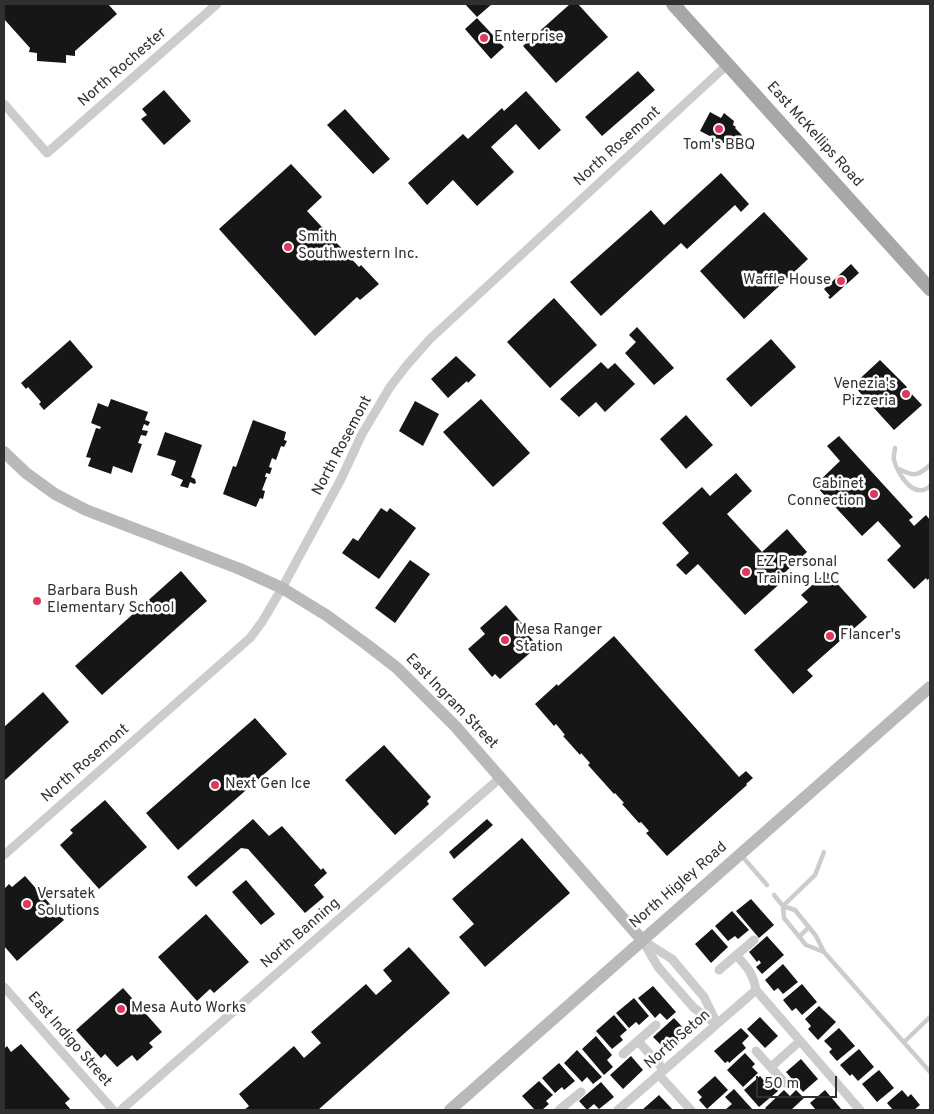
<!DOCTYPE html>
<style>
body{margin:0}
#map{position:relative;width:934px;height:1114px;overflow:hidden;background:#fff;font-family:Overpass,sans-serif}
canvas{display:block}
.frame{position:absolute;inset:0;border:5px solid #2f2f2f;pointer-events:none}
.scale{position:absolute;left:756px;top:1076px;width:81px;height:22px;box-sizing:border-box;border:2px solid #2f2f2f;border-top:0;padding-left:6px;font-size:15px;line-height:18px;white-space:nowrap;color:#2f2f2f;-webkit-text-stroke:4px #fff;paint-order:stroke}
</style>
<div id="map">
<canvas width="934" height="1114"></canvas>
<div class="frame"></div>
<div class="scale">50 m</div>
</div>
<script>
const g = document.querySelector('canvas').getContext('2d');
g.lineJoin = 'round';
function fill(path, color) {
  g.fillStyle = color;
  g.fill(path, 'evenodd');
}
function stroke(path, color, width, dash) {
  g.strokeStyle = color;
  g.lineWidth = width;
  g.lineCap = dash ? 'butt' : 'round';
  g.setLineDash(dash || []);
  g.stroke(path);
}
function drawText(font, color, halo, rows, align = 'center') {
  g.font = font + ' Overpass,sans-serif';
  g.lineWidth = 5;
  g.setLineDash([]);
  g.textBaseline = 'middle';
  g.strokeStyle = halo;
  g.fillStyle = color;
  for (const [text, x, y, turn = 0] of rows) {
    g.save();
    g.translate(x, y);
    g.rotate((+turn || 0) * Math.PI / 180);
    g.textAlign = isNaN(turn) ? turn : align;
    if (halo) g.strokeText(text, 0, 0);
    g.fillText(text, 0, 0);
    g.restore();
  }
}
fill(new Path2D(`
 M4 4 62 5 63 4H108L117 14 75 51V56L66 55V63L37 61V53L29 52 30 48 4 19Z
 M465 4H492L477 17Z
 M570 4H578L608 37 556 83 523 46Z
 M477 18 504 47 491 59 465 29Z
 M638 71 655 90 602 136 585 117Z
 M164 90 191 121 164 145 141 119 147 115 142 109Z
 M526 91 561 130 539 150 516 124 491 147 514 172 477 206 453 180 427 205 408 183 463 134 468 139 502 108 504 111Z
 M345 109 390 159 373 174 327 125Z
 M710 112 721 118 724 113 734 121 733 125 736 127 735 128 742 135 735 149 700 131Z
 M291 164 322 197 307 211 359 267 361 265 379 284 360 300 357 297 315 336 219 229Z
 M721 173 749 204 741 212 735 205 687 249 681 243 601 316 570 282 651 210 664 225Z
 M764 212 808 259 744 319 700 271Z
 M851 264 859 273 830 299 828 297 830 296 824 289Z
 M554 298 597 345 550 388 507 342Z
 M637 327 674 368 654 385 625 353 636 342 629 335Z
 M771 339 796 367 751 407 726 379Z
 M70 340 93 367 44 410 39 404 41 402 28 387 26 389 21 383Z
 M456 356 476 375 468 383 467 381 448 398 431 379Z
 M880 360 907 387 906 388 922 405 894 430 853 385Z
 M601 362 608 369 615 363 635 384 605 412 596 402 579 417 560 399Z
 M111 399 148 412 145 420 150 422 148 426 144 424 142 430 148 431 146 436 141 435 138 443 142 444 132 473 113 466 111 474 88 466 91 458 86 457 96 428 100 429 101 427 91 423 98 403 108 407Z
 M481 399 530 453 493 487 443 432Z
 M415 401 439 414 423 446 399 431Z
 M686 415 713 445 686 469 660 439Z
 M253 420 286 432 284 440 287 441 284 447 281 446 276 460 272 458 269 467 272 468 270 474 266 473 265 477H267L262 490 265 491 263 499 260 498 256 507 223 494 233 466 236 467Z
 M165 432 202 445 191 477 195 479 196 483 194 484 190 482 188 488 180 486 183 480 171 475 176 461 157 455Z
 M839 436 913 517 909 520 914 526 926 515 930 520V578L927 580 926 578 914 589 887 560 901 546 878 521 862 536 815 485 840 461 827 446Z
 M736 473 752 491 727 514 762 552 787 529 807 552 782 575 785 579 745 615 698 564 686 575 676 565 689 553 662 523 702 487 710 496Z
 M381 508 387 512 390 508 416 528 379 579 342 553 353 538 358 541Z
 M410 560 430 574 395 623 375 608Z
 M181 571 207 601 102 695 75 666Z
 M827 572 867 617 807 670 813 676 793 694 754 650 808 602 801 595Z
 M506 605 524 626 522 628 538 646 500 679 495 674 492 677 468 649 485 634 480 628Z
 M614 636 739 777 746 771 753 778 746 784 747 785 667 856 646 833 649 831 641 822 639 823 622 804 624 803 615 793 614 794 588 765 590 763 581 753 580 755 563 736 565 735 556 724 554 726 535 704 557 684 558 686Z
 M43 692 69 722 4 781V727Z
 M255 718 287 754 178 850 146 813Z
 M384 745 431 797 427 801 429 804 395 835 345 780Z
 M105 800 147 847 99 889 60 845 73 833 70 830Z
 M253 819 269 836 282 826 321 870 323 868 327 873 314 885 324 897 305 913 248 849 241 848 196 887 187 877Z
 M487 819 493 825 454 859 449 852Z
 M522 838 570 893 485 967 459 937 474 924 452 899Z
 M25 876 64 920 17 961 4 946V889L9 884 12 887Z
 M246 880 275 914 261 925 232 892Z
 M751 899 774 925 759 938 736 911Z
 M732 911 749 930 738 939 735 936 728 941 715 926Z
 M206 914 249 962 214 993 210 989 197 1001 158 957Z
 M712 929 728 947 711 963 695 944Z
 M767 936 784 955 762 974 756 967 761 963 759 960 757 962 749 952Z
 M409 947 450 993 318 1110H244L249 1106 239 1094 294 1046 304 1058 321 1043 311 1032 366 984 376 995 392 981 383 970Z
 M783 964 798 982 783 994 778 988 774 991 765 980Z
 M802 984 817 1002 802 1015 796 1008 792 1011 783 1000Z
 M653 986 676 1012 667 1020 660 1013 655 1018 638 998Z
 M123 988 162 1032 149 1043 153 1047 137 1061 132 1055 117 1067 105 1054 101 1058 76 1030Z
 M634 998 649 1016 639 1025 636 1022 629 1028 616 1013Z
 M819 1006 836 1022 818 1040 808 1029 811 1026 805 1019Z
 M614 1015 627 1030 620 1036 623 1040 612 1049 596 1031Z
 M760 1017 778 1036 765 1048 747 1029Z
 M674 1018 688 1033 670 1050 664 1043 661 1045 653 1037Z
 M741 1028 749 1036 742 1043 746 1048 729 1063 728 1061 725 1063 714 1051Z
 M839 1028 855 1046 837 1061 829 1052 832 1049 824 1041Z
 M596 1036 612 1055 607 1060 613 1067 604 1075 582 1049Z
 M21 1044 70 1099 65 1103 71 1110H4V1049L7 1046 11 1052Z
 M859 1049 874 1067 858 1081 852 1074 850 1076 840 1065Z
 M577 1050 602 1077 593 1084 587 1077 582 1082 564 1063Z
 M745 1053 755 1064 752 1067 758 1073 743 1087 727 1070Z
 M631 1056 643 1070 623 1089 610 1075Z
 M801 1059 818 1079 803 1092 786 1072Z
 M559 1063 575 1081 564 1090 562 1087 555 1093 542 1078Z
 M879 1070 894 1088 877 1102 862 1084Z
 M715 1076 728 1090 707 1109 699 1100 702 1097 697 1092Z
 M760 1076 768 1085 771 1082 778 1091 759 1107 744 1090Z
 M539 1081 553 1095 546 1101 549 1104 542 1110H535L522 1096Z
 M601 1082 614 1097 599 1109 594 1104 587 1110 579 1101Z
 M734 1089 753 1110 726 1109 732 1104 725 1097Z
 M784 1090 790 1096 796 1090 804 1098 791 1110H767L765 1108Z
 M825 1090 842 1110H816L810 1103Z
 M902 1090 908 1097 911 1094 920 1105 914 1110H893L887 1103Z
 M659 1095 673 1110H642Z`), '#161616');
stroke(new Path2D(`
 M895 448C895 451 893 456 894 460 897 471 909 493 923 490 924 490 930 487 930 486
 M899 469C914 477 918 476 930 465
 M741 855 767 885
 M774 895 783 906 795 910 816 936 824 952 930 1072
 M783 906 815 875 824 852
 M783 906 784 918 806 945 824 952
 M799 937 809 927
 M904 1042 930 1017`), '#ccc', 4.5);
stroke(new Path2D(`
 M4 104 47 153 217 4
 M4 855 250 638 262 622 282 588 341 479 362 434 390 387 407 365 430 339 728 64
 M642 940 672 959 704 997 717 1024
 M643 941 658 967 694 1008 717 1024
 M736 955C747 967 753 973 756 990
 M719 970 754 940
 M4 987 113 1110
 M756 990 860 1110
 M638 1041 664 1070
 M756 1051 785 1083
 M623 1054 656 1025
 M771 1067 800 1041
 M659 1075 691 1110
 M121 1110 500 778
 M559 1110 581 1092
 M618 1110 756 990`), '#ccc', 9);
stroke(new Path2D(`
 M4 452 26 473 55 494 86 510 240 569 282 588 326 615 366 644 397 668 456 727 642 940
 M450 1110 930 687`), '#b9b9b9', 12);
stroke(new Path2D(`
 M673 4 930 289`), '#a7a7a7', 14);
for (const [x, y, r, color] of [
 [484,38,5,"#df385d"],
 [719,129,5,"#df385d"],
 [288,247,5,"#df385d"],
 [841,281,5,"#df385d"],
 [906,394,5,"#df385d"],
 [874,494,5,"#df385d"],
 [746,572,5,"#df385d"],
 [37,601,5,"#df385d"],
 [830,636,5,"#df385d"],
 [505,640,5,"#df385d"],
 [215,785,5,"#df385d"],
 [27,904,5,"#df385d"],
 [121,1009,5,"#df385d"]
]) {
  const dot = new Path2D();
  dot.arc(x, y, r, 0, 2 * Math.PI);
  g.fillStyle = color;
  g.fill(dot);
  stroke(dot, '#fff', 2);
}
drawText('15px', '#2f2f2f', '#fff', [
 ["Enterprise",494,38],
 ["Tom's BBQ",719,146,"center"],
 ["Smith",298,238],
 ["Southwestern Inc.",298,255],
 ["Waffle House",831,281,"right"],
 ["Venezia's",896,385,"right"],
 ["Pizzeria",896,402,"right"],
 ["Cabinet",864,485,"right"],
 ["Connection",864,502,"right"],
 ["EZ Personal",756,563],
 ["Training LLC",756,580],
 ["Barbara Bush",47,592],
 ["Elementary School",47,609],
 ["Mesa Ranger",515,631],
 ["Station",515,648],
 ["Flancer's",840,636],
 ["Next Gen Ice",225,785],
 ["Versatek",37,895],
 ["Solutions",37,912],
 ["Mesa Auto Works",131,1009]
], 'left');
drawText('15px', '#2f2f2f', '#fff', [
 ["North Rochester",123,68,-41],
 ["East McKellips Road",814,135,48],
 ["North Rosemont",618,147,-42],
 ["North Rosemont",343,446,-62],
 ["East Ingram Street",451,702,46],
 ["North Rosemont",86,764,-41],
 ["North Higley Road",679,886,-41],
 ["North Banning",301,934,-41],
 ["East Indigo Street",69,1040,49],
 ["North Seton",678,1040,-41]
]);
</script>
